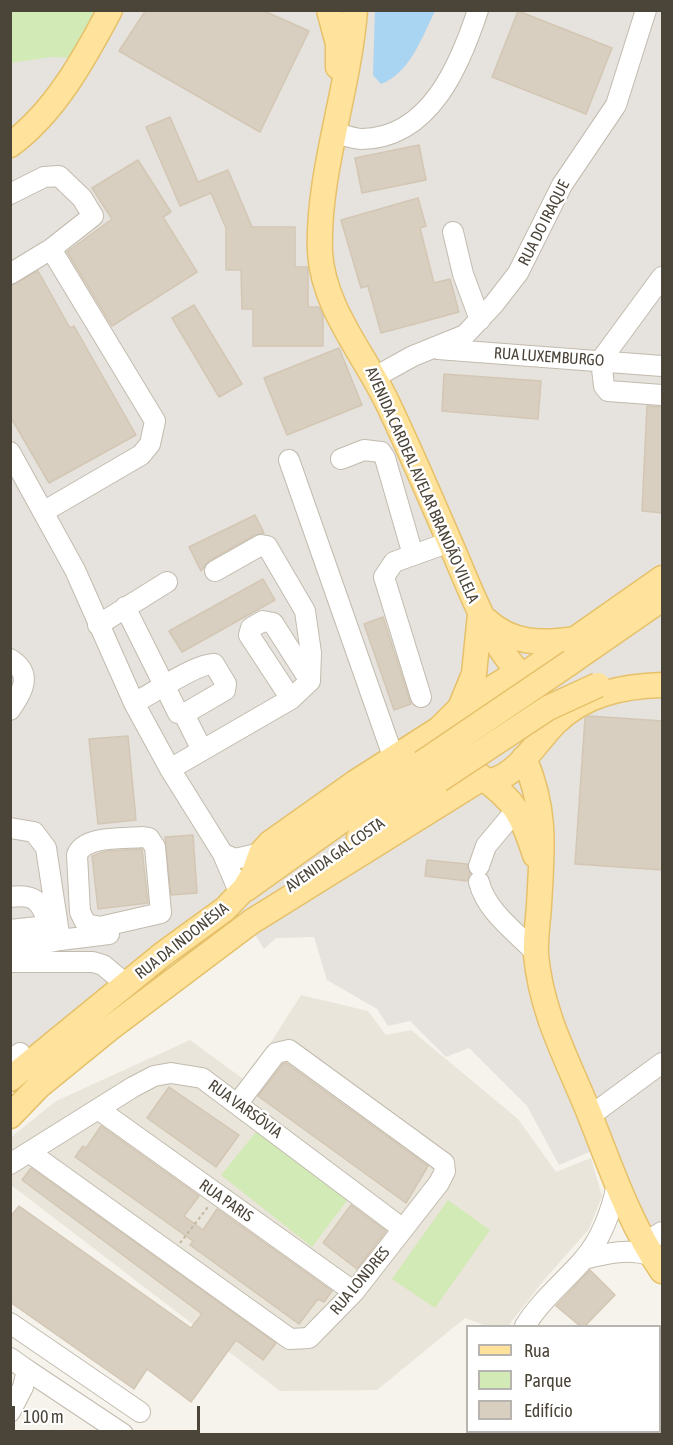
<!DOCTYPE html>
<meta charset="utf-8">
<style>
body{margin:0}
#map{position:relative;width:673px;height:1445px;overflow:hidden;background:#f6f3ec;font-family:"Asap Condensed",sans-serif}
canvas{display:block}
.frame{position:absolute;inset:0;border:12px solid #4b4439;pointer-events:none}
.legend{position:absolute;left:466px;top:1325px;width:195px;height:108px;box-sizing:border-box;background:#fff;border:2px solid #b7b4b0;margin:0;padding:8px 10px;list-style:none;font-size:18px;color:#4b4439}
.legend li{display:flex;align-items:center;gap:12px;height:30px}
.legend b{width:30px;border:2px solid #b7b4b0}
.scale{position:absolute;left:12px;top:1406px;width:188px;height:27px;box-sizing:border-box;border:3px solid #4b4439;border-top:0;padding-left:8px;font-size:18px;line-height:21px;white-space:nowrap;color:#4b4439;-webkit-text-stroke:4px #fff;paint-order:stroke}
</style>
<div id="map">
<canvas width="673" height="1445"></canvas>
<div class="frame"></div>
<ul class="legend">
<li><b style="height:8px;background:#ffe39c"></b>Rua</li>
<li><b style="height:16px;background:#d2eab5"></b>Parque</li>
<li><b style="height:16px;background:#d8cfc1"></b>Edifício</li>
</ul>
<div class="scale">100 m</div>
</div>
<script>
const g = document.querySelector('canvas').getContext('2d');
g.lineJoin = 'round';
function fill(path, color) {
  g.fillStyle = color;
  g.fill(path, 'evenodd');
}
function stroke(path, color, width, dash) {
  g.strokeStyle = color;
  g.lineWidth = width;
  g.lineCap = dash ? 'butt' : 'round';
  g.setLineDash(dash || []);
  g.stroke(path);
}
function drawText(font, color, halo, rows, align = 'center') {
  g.font = font + ' "Asap Condensed",sans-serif';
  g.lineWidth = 5;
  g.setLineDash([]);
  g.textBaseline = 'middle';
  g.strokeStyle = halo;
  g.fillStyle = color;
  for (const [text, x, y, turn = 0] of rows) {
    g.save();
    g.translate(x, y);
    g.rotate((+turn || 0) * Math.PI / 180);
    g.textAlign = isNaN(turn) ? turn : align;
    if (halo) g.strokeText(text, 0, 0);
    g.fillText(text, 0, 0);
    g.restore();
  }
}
fill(new Path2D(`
 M301 995 368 1011 386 1035 411 1030 518 1119 556 1172 591 1158 602 1196 589 1229 544 1280 508 1326H487L465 1318 377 1390 280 1391 11 1185 10 1138 56 1101 190 1040 246 1081Z`), '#eae5da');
fill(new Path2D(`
 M11 11H662V1252L650 1233 611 1143 559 1165 527 1106 469 1048 446 1057 410 1021 388 1026 377 1009 327 980 314 937 276 938 264 949 240 911 11 1074Z`), '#e6e2dd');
fill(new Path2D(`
 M10 11H95L74 58 51 57 11 63Z
 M256 1132 348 1199 312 1247 221 1175Z
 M448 1200 490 1230 435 1308 392 1279Z`), '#d2eab5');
fill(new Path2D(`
 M375 11H435C422 37 410 73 381 84L373 75Z`), '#a9d4f2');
const building = new Path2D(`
 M146 10H262L309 31 260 132 119 51Z
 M518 11 612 48 586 114 492 77Z
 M170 117 198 182 228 170 252 227H295V267H308V307H319L323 315V346H253V309H242L241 270H226V228L211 193 180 206 146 127Z
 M419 145 426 180 362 193 355 158Z
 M138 160 171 212 163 217 197 272 112 326 67 252 112 219 92 188Z
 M418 198 426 226 420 228 434 283 450 279 459 312 381 333 368 286 361 288 341 220Z
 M38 271 70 328 74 326 136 435 49 483 10 416V286Z
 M194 305 242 384 219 397 172 318Z
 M339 348 362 405 287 435 264 378Z
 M444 374 541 381 538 419 442 411Z
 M647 406 663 407V513L642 511Z
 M255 515 264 533 255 535 209 561 201 571 189 547Z
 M263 579 275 600 182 652 169 631Z
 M383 617 411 704 394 710 364 624Z
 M589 716 663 721V870L575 864 585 718Z
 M128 736 136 820 98 824 89 739Z
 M193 835 197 893 171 895 165 837Z
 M142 849 148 903 98 909 92 856 107 851Z
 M427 860 467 864 470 874 467 881 425 876Z
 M286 1063 428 1166 406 1203 258 1096 283 1064Z
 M169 1087 239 1135 216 1167 147 1118Z
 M101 1126 199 1196 184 1216 203 1230 217 1209 332 1291 324 1302 318 1299 299 1324 190 1245 193 1241 75 1157 83 1146 86 1148Z
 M31 1168 276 1343 263 1360 236 1340 191 1402 147 1369 134 1389 10 1302V1217L19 1206 191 1328 202 1314 22 1180Z
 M351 1205 386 1231 357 1269 323 1243Z
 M590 1270 615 1295 585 1326H580L556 1306Z`);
fill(building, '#d8cfc1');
stroke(building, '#d3c7b4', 1.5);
const minor = new Path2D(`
 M335 133C344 135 354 139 362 139 430 138 460 65 478 10
 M10 194 44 177 59 176 82 198 93 216 51 249
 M453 232 463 274 480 320
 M10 274 51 249 155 421 150 444 141 455 43 512
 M662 277 601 360 604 386 608 391 662 395
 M438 349 662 366
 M375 377 413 356 465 335 494 304 518 273 562 185 616 105 646 10
 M10 452 75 570 134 703 170 769 223 854 240 894
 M341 459 364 450 381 452 385 458 413 555
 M289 460 394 759
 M125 607 178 713 184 714 225 690 226 684 214 664C199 662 150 695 134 703
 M98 625 167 582
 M10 659C34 674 22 692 10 710
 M421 697 384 577 394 562 450 542
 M291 699 249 635 251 628 263 621 273 623 310 681
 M184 714 202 750
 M170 769 291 699 310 681 311 653 305 611 267 546 261 545 215 571
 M10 828 34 832 46 848 60 940
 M143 837 149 838 155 847 161 913 100 927 86 924 80 912 77 855C84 835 124 839 143 837Z
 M223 854 235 859 261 853
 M479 866 486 846 517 809
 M479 882C486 911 516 932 536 953
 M10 897C39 893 41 905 50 926
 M10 930 48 926
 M10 950 60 940 109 934
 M10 962H93L103 965 127 985
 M10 1061 20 1053
 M98 1109 354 1292
 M590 1116 662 1063
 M29 1152 290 1339 309 1338 354 1292 439 1183 445 1171 444 1163 289 1050 276 1053 238 1103
 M10 1164 133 1087 154 1076 171 1073 202 1078 403 1229
 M645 1243 662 1232
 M584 1259C607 1253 630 1248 652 1256
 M10 1323 140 1412
 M525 1326C540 1301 564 1282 583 1260 601 1240 612 1210 617 1184
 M10 1358 27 1370 23 1387 10 1412
 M27 1370 123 1434
 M660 1417 662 1422
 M490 1434V1432`);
const major = new Path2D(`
 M329 10 338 44V67
 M355 10C349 90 317 174 320 252 323 308 365 355 388 404 410 450 430 497 451 545 470 589 486 635 518 672
 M10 145C55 112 84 59 110 10
 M486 620C512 644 541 644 574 639
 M571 662 662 599
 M528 672 662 578
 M460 708 474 674 480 614
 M524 758C547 810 542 850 539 905 538 922 535 939 536 955 542 1017 569 1062 591 1118 612 1171 630 1224 662 1271
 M480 776C515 800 522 815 535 855
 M491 781C519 774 536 742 555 723 584 694 623 686 662 685
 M359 837 439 780
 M246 889 422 763
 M10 1079 163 954 225 909 244 889 254 873 261 853 270 843 356 782 439 729 460 708 518 672H528
 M10 1116 39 1086 109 1029 251 922 482 778`);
stroke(minor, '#c2bbae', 22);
stroke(major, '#e6c16a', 27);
stroke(new Path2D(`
 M180 1243 208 1207`), '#c4b79f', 2, [3, 3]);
stroke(minor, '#fff', 20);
stroke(major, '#ffe39c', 24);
const majorBridge = new Path2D(`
 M422 763 571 662
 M439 780 548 708 598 685`);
stroke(majorBridge, '#e6c16a', 27, []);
stroke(majorBridge, '#ffe39c', 24);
drawText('16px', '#4b4439', '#fff', [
 ["RUA DO IRAQUE",544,223,-63],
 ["RUA LUXEMBURGO",549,357,4],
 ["AVENIDA CARDEAL AVELAR BRANDÃO VILELA",422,485,66],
 ["AVENIDA GAL COSTA",335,855,-35],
 ["RUA DA INDONÉSIA",182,941,-38],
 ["RUA VARSŌVIA",245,1109,36],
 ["RUA PARIS",226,1201,35],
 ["RUA LONDRES",360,1281,-50]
]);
</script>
